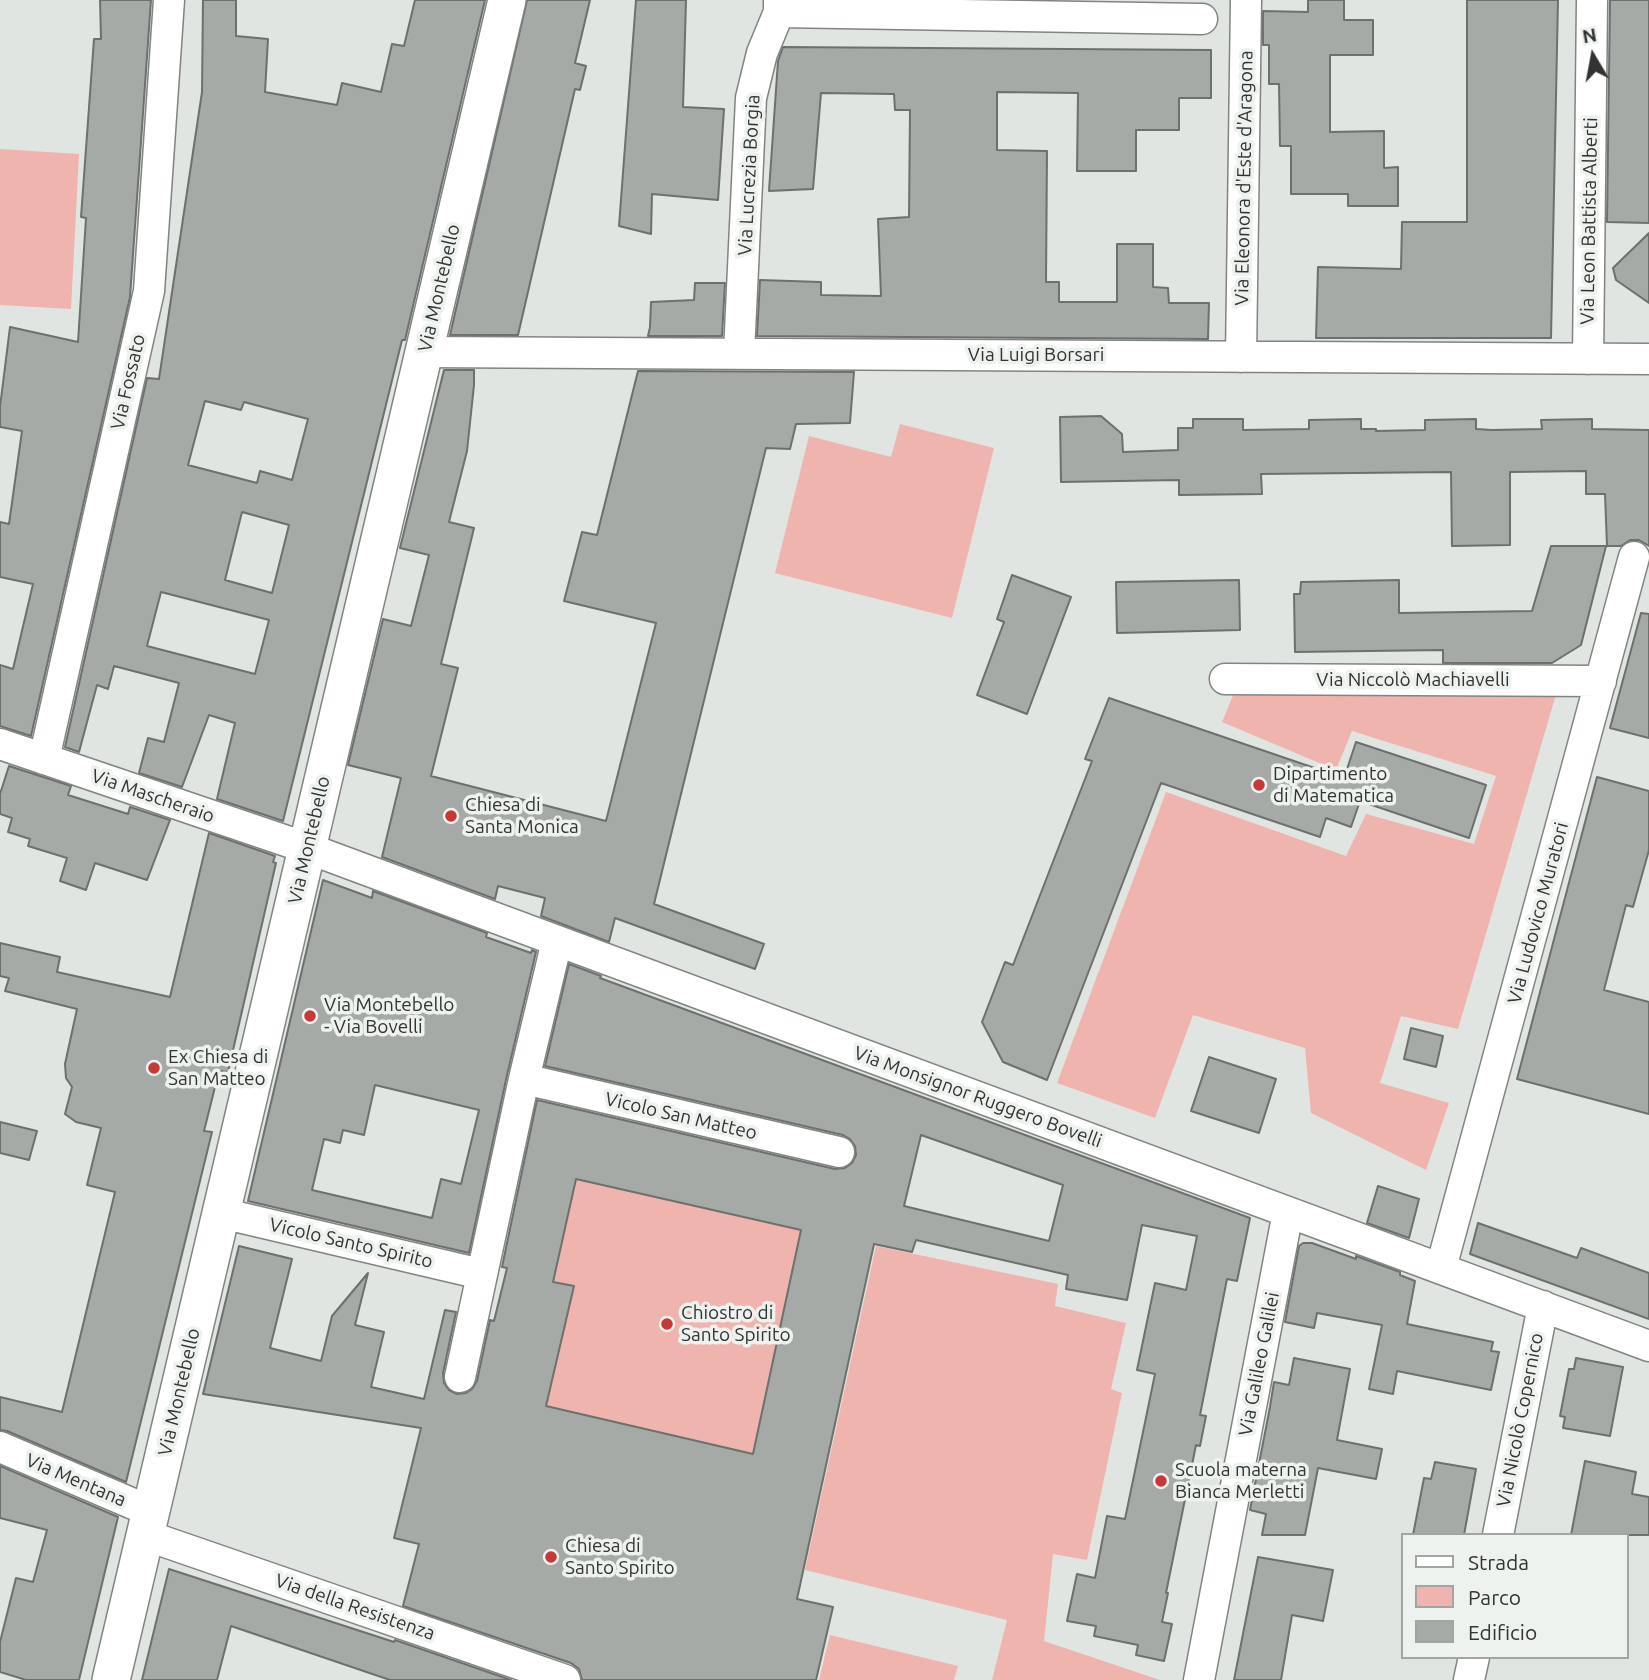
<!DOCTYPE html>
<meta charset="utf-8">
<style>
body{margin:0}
#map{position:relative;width:1649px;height:1680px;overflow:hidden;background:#e0e5e1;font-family:Ubuntu,sans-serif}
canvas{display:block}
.legend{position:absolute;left:1401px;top:1533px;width:228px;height:126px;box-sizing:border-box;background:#edf2ee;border:2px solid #a2a6a3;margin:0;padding:9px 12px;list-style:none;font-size:21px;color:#323433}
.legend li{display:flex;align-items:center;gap:14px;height:35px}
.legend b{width:35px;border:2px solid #a2a6a3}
.north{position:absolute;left:1558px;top:21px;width:70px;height:70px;-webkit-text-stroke:5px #edf2ee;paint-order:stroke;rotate:350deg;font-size:19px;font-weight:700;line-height:28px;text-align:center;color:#323433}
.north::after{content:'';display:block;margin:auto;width:24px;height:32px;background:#323433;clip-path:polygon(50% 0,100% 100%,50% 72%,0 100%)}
</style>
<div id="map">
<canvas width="1649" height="1680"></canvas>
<ul class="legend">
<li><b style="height:9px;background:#fff"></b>Strada</li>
<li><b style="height:19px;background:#efb4ae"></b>Parco</li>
<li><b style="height:19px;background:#a5aaa6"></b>Edificio</li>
</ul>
<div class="north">N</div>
</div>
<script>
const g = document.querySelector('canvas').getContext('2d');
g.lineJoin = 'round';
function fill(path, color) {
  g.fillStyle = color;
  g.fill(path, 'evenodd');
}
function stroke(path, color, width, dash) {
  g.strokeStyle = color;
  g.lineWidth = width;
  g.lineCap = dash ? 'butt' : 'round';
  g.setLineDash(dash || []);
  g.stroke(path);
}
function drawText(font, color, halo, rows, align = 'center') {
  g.font = font + ' Ubuntu,sans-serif';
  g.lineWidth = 7;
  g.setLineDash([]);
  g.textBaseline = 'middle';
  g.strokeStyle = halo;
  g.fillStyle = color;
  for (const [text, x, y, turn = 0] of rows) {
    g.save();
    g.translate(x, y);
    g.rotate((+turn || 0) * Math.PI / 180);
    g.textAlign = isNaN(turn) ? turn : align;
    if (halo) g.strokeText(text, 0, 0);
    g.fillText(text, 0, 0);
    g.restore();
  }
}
fill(new Path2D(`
 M0 149 79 154 71 309 0 305Z
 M900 424 994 448 952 618 775 573 809 436 891 457Z
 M1236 688 1557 691 1458 1029 1401 1016 1380 1083 1449 1103 1426 1170 1311 1113 1305 1048 1193 1015 1155 1118 1057 1083 1166 792 1346 856 1366 814 1474 844 1496 776 1352 731 1336 770 1222 722Z
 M576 1179 801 1230 753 1454 546 1406 574 1287 553 1282Z
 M876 1246 1058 1284 1055 1306 1126 1323 1111 1389 1122 1393 1087 1560 1053 1554 1044 1641 1160 1680H992L1007 1620 805 1570Z
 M830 1635 958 1666 954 1680H819Z`), '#efb4ae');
const building = new Path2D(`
 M100 0H151L130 297 31 736 0 726V665L13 669 33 584 0 577V522L9 524 22 431 0 427V407L10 327 78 342 86 218 81 217 94 39H101Z
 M203 0H236V36L268 39 265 92 337 105 342 83 381 92 392 44 404 46 415 0H485L405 340H402L283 821 217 799 235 723 209 715 182 787 139 773 148 738 164 742 179 683 114 666 108 689 97 685 79 752 65 747 147 378 159 379 202 92ZM205 401 241 410 244 402 308 419 292 480 260 471 257 483 188 465ZM242 512 289 525 272 593 225 580ZM161 592 269 620 255 674 147 646Z
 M527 0H590L575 63 586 66 580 90 575 89 518 335H450Z
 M636 0H686L683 107 724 109 718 200 652 194 651 234 619 226Z
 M1308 0H1344V20H1373V55H1330V132L1384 131V168L1398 167V206H1348V194H1291V146H1280L1279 84H1269V45H1263V11L1308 12Z
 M1467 0H1558L1551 338H1316L1318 267 1401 269 1402 222H1467Z
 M1610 0H1649V223L1607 222Z
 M783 47 1211 50V98H1179V130H1136V171H1077L1078 93 997 92V150L1047 151 1046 282H1059V302H1117V244H1153V287L1168 288 1169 303H1209L1208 339 757 336 760 280 821 282V295L881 296 878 219 909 217 910 110H895L894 94 821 93 813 189 769 191 778 61Z
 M1649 233V303L1616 280 1613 268Z
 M695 283H725L722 336H648L650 327 651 302 694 300Z
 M444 370H474V385L467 451 449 522 474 528 441 664 458 668 431 776 606 821 656 623 564 601 582 532 597 535 638 371 854 372 850 423 796 424 790 449 766 448 654 904 764 944 755 969 615 918 609 942 541 916 545 898 498 886 495 899 382 857 401 778 348 765 383 619 411 626 429 555 400 548Z
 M1101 416 1122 434 1123 452 1178 450V428H1193V419H1243V430L1309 429V420L1361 419V429H1376V431L1425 430V420L1476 419V429L1492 430 1542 429 1541 420 1592 419V429L1649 430V546L1639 540H1630L1621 546H1607L1605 494H1586V471L1510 472V545L1452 546 1451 472 1261 474 1262 494 1179 495V480L1061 482 1060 417Z
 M1551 546H1606L1581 645 1552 663H1443V650L1295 652 1294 594H1300L1301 582 1399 580V613L1532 611Z
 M1012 575 1071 597 1027 714 977 695 1004 622 997 619Z
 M1239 580 1240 630 1117 633 1116 582Z
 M1641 613 1649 614V738L1610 728Z
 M1109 698 1344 778 1356 742 1486 785 1469 838 1360 801 1351 827 1326 818 1320 837 1161 783 1047 1080 1003 1062 982 1022 1005 962 1013 965 1092 761 1085 759Z
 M9 766 71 786 68 795 128 814 130 807 170 820 147 880 95 863 86 890 60 881 67 858 28 846 30 839 8 832 12 818 0 814V794Z
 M1597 777 1649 791V850L1633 907 1626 905 1604 990 1649 1002V1114L1517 1079Z
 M209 833 275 856 273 862 276 863 228 1072 219 1071 204 1131 212 1132 126 1482 7 1431 0 1430V1397L62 1412 115 1192 87 1185 101 1128 76 1122 65 1114 72 1087 66 1078 65 1064 77 1009 5 991 9 978 0 976V943L60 957 57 972 170 997Z
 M323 880 372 898 373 891 487 933 486 937 531 953 532 950 536 952 507 1075 469 1253 248 1201ZM375 1085 479 1110 461 1184 441 1179 432 1218 312 1190 324 1139 340 1143 343 1130 364 1135Z
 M569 964 601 976 600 978 1250 1218 1237 1281 1227 1279 1200 1415 1206 1416 1200 1446 1196 1445 1166 1593H1168L1162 1622 1172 1624 1164 1661 1136 1655 1138 1645 1094 1636 1096 1626 1067 1621 1077 1574 1095 1578 1107 1516 1125 1519 1155 1374 1137 1370 1155 1283 1186 1290 1197 1236 1142 1225 1127 1300 1066 1289 1068 1275 916 1240 912 1252 874 1244 797 1599 833 1607 816 1680H582L579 1669 571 1663 403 1606 419 1544 394 1538 421 1428 203 1394 239 1246 292 1259 270 1348 321 1361 332 1316 368 1273 355 1325 384 1332 371 1387 424 1399 445 1310 456 1312 443 1373 444 1383 449 1390 457 1394 466 1393 472 1389 477 1381 490 1320 494 1321 507 1268 502 1267 537 1100 835 1169 845 1168 852 1163 856 1155 855 1146 850 1139 843 1135 545 1066ZM921 1135 1063 1185 1049 1241 904 1206ZM576 1179 801 1230 753 1454 546 1406 574 1286 553 1282Z
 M1411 1028 1443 1036 1436 1067 1404 1059Z
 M1209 1057 1276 1079 1259 1133 1191 1111Z
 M0 1122 37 1131 29 1160 0 1153Z
 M1378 1186 1419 1199 1409 1238 1367 1223Z
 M1478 1223 1577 1258 1581 1248 1649 1273V1319L1470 1254Z
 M1303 1243H1312L1356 1259V1256L1400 1272V1275L1415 1281 1407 1324 1493 1342 1491 1351 1499 1352 1491 1390 1397 1371 1393 1394 1369 1389 1382 1325 1317 1313 1314 1328 1285 1322 1299 1246Z
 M1294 1358 1350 1369 1337 1440 1382 1449 1376 1479 1318 1468 1305 1535H1262L1266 1514 1250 1510 1270 1407 1274 1382 1289 1385Z
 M1576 1358 1623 1367 1610 1436 1563 1428 1565 1417 1560 1416 1569 1369H1574Z
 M1585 1461 1636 1472 1632 1494 1649 1497V1535H1571Z
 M1435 1462 1476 1469 1464 1535H1413L1424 1478 1431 1479Z
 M0 1466 118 1517 79 1680H26L0 1672V1642L16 1578 33 1582 47 1530 0 1518Z
 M1258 1557 1333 1570 1323 1621 1292 1615 1281 1680H1234Z
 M169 1569 394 1642 395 1640 511 1680H390L231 1626 217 1680H142Z`);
fill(building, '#a5aaa6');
stroke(building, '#6c716d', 2);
const minor = new Path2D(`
 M779 12 1202 19
 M424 352 1649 359
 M739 353 751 98 762 53 779 12V0
 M1241 357 1246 0
 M1588 359 1592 0
 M1225 679 1601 681
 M0 744 307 848 1649 1346
 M44 759 149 291 169 0
 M524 1079 839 1152
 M221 1213 481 1274
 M1441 1268 1634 557
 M460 1377 524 1079 557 941
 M0 1447 152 1512
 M145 1535 565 1680
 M1498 1535 1543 1306
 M1199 1680 1288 1212
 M1469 1680 1474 1657`);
const tertiary = new Path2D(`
 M111 1680 507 0`);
stroke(minor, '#808581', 33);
stroke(tertiary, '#808581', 40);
stroke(minor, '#fff', 30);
stroke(tertiary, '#fff', 37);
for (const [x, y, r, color] of [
 [1259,785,7,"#c73837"],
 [451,816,7,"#c73837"],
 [310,1016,7,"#c73837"],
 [154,1068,7,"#c73837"],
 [667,1324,7,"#c73837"],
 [1161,1481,7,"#c73837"],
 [551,1557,7,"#c73837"]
]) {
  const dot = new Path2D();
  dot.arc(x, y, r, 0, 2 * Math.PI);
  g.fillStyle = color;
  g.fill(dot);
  stroke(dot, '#edf2ee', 2.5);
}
drawText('19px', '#323433', '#edf2ee', [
 ["Via Lucrezia Borgia",749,175,-87],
 ["Via Eleonora d'Este d'Aragona",1244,178,-89],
 ["Via Leon Battista Alberti",1589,221,-89],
 ["Via Montebello",439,288,-77],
 ["Via Luigi Borsari",1036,355],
 ["Via Fossato",128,382,-77],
 ["Via Niccolò Machiavelli",1413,680],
 ["Via Mascheraio",153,796,19],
 ["Via Montebello",309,840,-77],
 ["Via Ludovico Muratori",1538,913,-75],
 ["Via Monsignor Ruggero Bovelli",978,1097,20],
 ["Vicolo San Matteo",681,1116,13],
 ["Vicolo Santo Spirito",351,1243,13],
 ["Via Galileo Galilei",1259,1364,-79],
 ["Via Montebello",179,1392,-77],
 ["Via Nicolò Copernico",1520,1420,-79],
 ["Via Mentana",76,1480,23],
 ["Via della Resistenza",355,1607,19]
]);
drawText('19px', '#323433', '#edf2ee', [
 ["Dipartimento",1273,774],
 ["di Matematica",1273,796],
 ["Chiesa di",465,805],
 ["Santa Monica",465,827],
 ["Via Montebello",324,1005],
 ["- Via Bovelli",324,1027],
 ["Ex Chiesa di",168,1057],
 ["San Matteo",168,1079],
 ["Chiostro di",681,1313],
 ["Santo Spirito",681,1335],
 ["Scuola materna",1175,1470],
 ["Bianca Merletti",1175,1492],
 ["Chiesa di",565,1546],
 ["Santo Spirito",565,1568]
], 'left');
</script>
